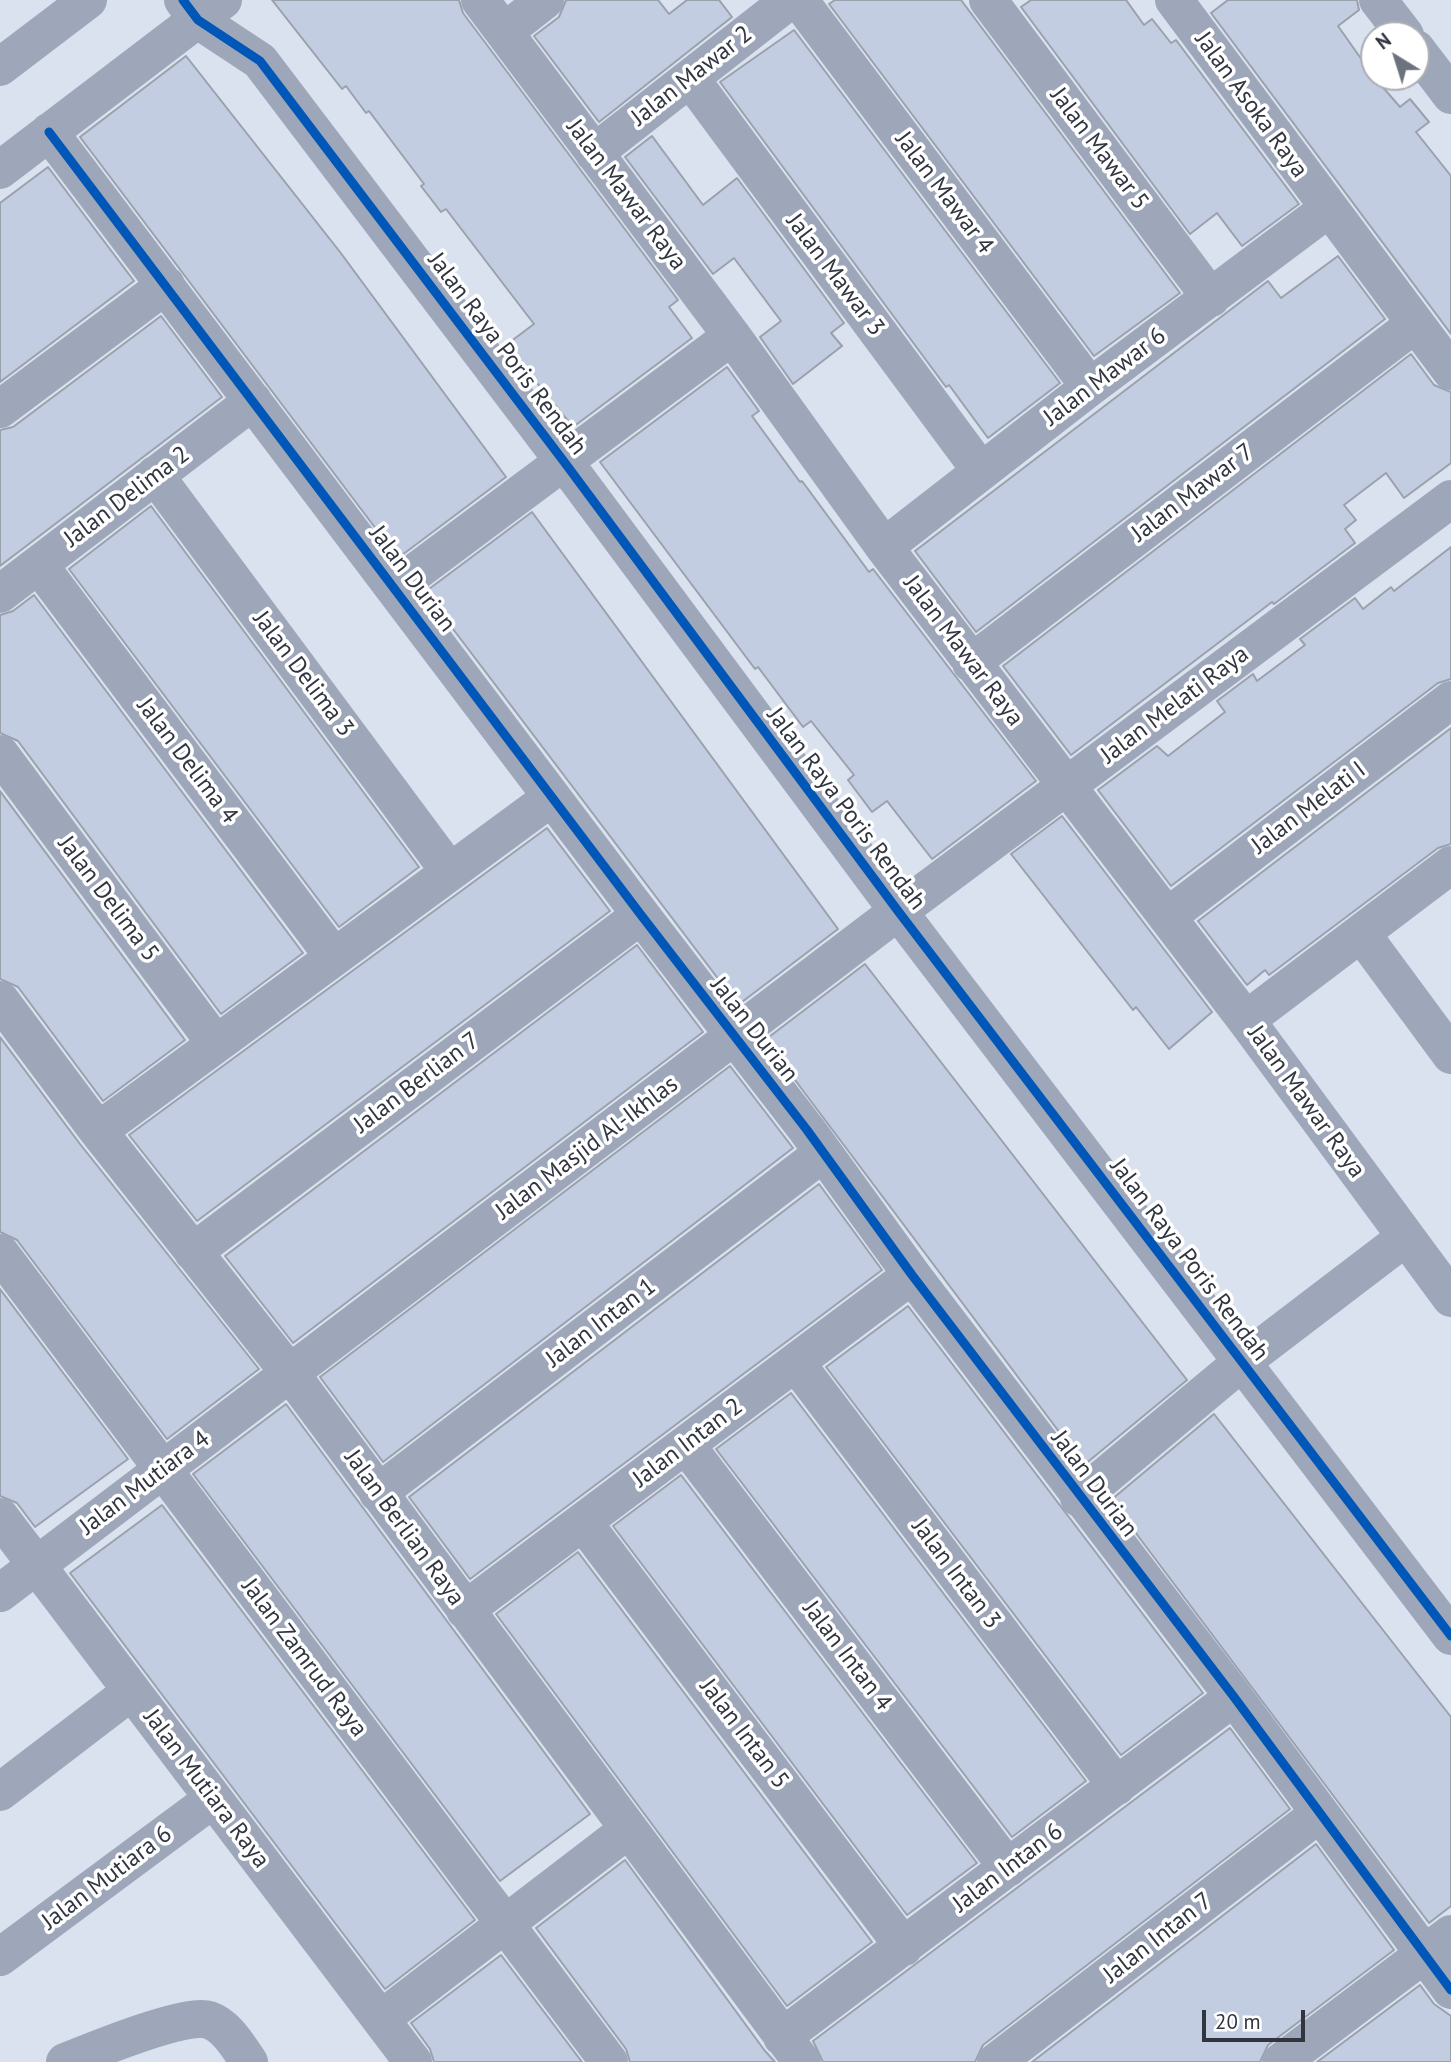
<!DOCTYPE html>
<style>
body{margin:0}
#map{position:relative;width:1451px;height:2062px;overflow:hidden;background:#dae2f0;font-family:"PT Sans",sans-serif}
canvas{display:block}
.north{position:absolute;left:1360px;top:21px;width:70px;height:70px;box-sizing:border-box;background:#fff;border:2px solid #acaeb3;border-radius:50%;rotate:322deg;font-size:19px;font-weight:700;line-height:28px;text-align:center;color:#303540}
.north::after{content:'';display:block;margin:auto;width:24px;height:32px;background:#6c727e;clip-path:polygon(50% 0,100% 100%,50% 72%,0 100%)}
.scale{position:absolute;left:1202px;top:2010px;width:103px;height:32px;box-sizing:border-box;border:4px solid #303540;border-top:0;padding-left:9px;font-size:21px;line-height:24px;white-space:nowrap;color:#303540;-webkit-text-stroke:5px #fff;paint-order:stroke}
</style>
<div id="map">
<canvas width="1451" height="2062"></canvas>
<div class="north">N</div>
<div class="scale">20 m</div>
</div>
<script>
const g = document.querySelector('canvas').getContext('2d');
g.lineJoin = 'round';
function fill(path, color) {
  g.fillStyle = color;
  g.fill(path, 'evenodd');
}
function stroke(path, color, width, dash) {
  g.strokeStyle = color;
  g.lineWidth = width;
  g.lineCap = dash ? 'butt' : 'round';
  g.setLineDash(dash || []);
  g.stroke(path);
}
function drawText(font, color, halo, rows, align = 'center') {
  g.font = font + ' "PT Sans",sans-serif';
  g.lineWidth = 7;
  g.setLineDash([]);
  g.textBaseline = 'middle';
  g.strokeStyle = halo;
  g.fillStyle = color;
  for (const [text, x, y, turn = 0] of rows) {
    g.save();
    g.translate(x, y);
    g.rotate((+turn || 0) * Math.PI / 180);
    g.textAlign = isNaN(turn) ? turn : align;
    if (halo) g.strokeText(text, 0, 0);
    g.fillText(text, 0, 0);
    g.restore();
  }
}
const building = new Path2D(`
 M272 0H459L463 13 678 300 669 307 692 338 573 427 506 345 534 324 446 209 441 212 421 186 424 184 369 111 366 113 346 86 342 89Z
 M566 0H658L669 14 687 0H719L732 17 599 122 534 36 559 17Z
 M835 0H961L1180 293 1094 356 829 4Z
 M1031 0H1126L1144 25 1152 19 1171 43 1176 40 1299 204 1242 246 1217 213 1190 234 1021 7Z
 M1228 0H1357L1359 10 1338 26 1374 77 1400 107 1410 99 1429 122 1416 132 1451 176V334L1211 13Z
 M794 30 1060 383 988 438 949 385 946 387 720 82Z
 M186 56 340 252 506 477 398 558 80 137Z
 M652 136 703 205 737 178 844 323 831 333 842 346 793 384 760 337 781 321 734 258 713 274 625 157Z
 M48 167 134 281 0 382V203Z
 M1338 256 1385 319 976 632 915 551 1268 281 1281 298Z
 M161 316 222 397 0 566V430L13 427Z
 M1411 354 1434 385 1451 392V463L1404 498 1386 473 1344 505 1356 520 1345 529 1355 543 1274 604 1272 602 1071 755 1003 666Z
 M727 367 759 411 752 416 800 482 802 481 869 572 873 569 1036 781 932 859 887 801 872 812 848 780 854 775 811 721 803 727 758 667 755 669 600 462Z
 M151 506 419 867 339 927 69 569Z
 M532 512 838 929 738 1005 425 592Z
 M1451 547V679L1438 683 1171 886 1098 790 1157 746 1168 756 1225 712 1217 701 1253 674 1257 681 1305 645 1300 639 1355 598 1363 609 1391 587 1394 591Z
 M34 595 303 953 221 1014 18 741 0 733V615L13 611Z
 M1451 728V844L1438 848 1269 975 1265 970 1247 985 1198 921Z
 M0 791 185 1040 103 1101 18 987 0 979Z
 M1062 816 1212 1012 1169 1049 1136 1007 1133 1010 1011 854Z
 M547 828 610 911 197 1221 129 1135Z
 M637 945 703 1032 293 1343 225 1256Z
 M865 964 1187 1380 1084 1465 765 1040Z
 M0 1037 80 1144 259 1369 167 1439 17 1240 0 1232Z
 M730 1066 793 1148 383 1462 320 1377Z
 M819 1184 882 1270 470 1579 409 1497Z
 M0 1289 128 1459 35 1527 17 1503 0 1496Z
 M908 1306 1203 1693 1121 1755 826 1367Z
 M791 1393 1086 1781 1012 1837 716 1449Z
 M286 1404 590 1814 500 1881 193 1474Z
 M1214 1414 1451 1717V1906L1429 1923 1111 1500Z
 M681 1475 977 1863 907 1915 613 1526Z
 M162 1505 475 1920 385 1989 70 1573Z
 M578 1552 872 1942 787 2006 496 1614Z
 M1230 1728 1290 1809 983 2045 975 2062H823L813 2041Z
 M1316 1844 1394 1950 1268 2045 1260 2062H1032Z
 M625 1860 765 2051 775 2062H630L626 2049 536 1928Z
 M501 1955 582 2062H434L430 2049 411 2023Z
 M1420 1985 1434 2004 1451 2016V2062H1317Z`);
fill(building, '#c2cde2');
stroke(building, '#9ba1ac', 2);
stroke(new Path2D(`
 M183 0 198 20 260 61 565 463 898 911 1451 1636
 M480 0 732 336 884 547 1246 1020 1451 1298
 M799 0 1090 387
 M988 0 1211 298
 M1174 0 1451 371
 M1378 0 1405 35
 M504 32 545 0
 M1416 49 1451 95
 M0 67 88 0
 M690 78 981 471
 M49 132 641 915 807 1130 912 1275 1234 1697 1451 1990
 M594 153 790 0
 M0 170 223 0
 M0 409 166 285
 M155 475 450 872
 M884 547 1090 387 1328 209
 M39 565 334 957
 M394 588 732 336
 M0 594 253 401
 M971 663 1415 324
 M0 754 216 1044
 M1167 917 1451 700
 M1361 933 1451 1055
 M0 1000 98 1131 299 1385 802 2062
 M1246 1020 1451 865
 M98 1131 552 797
 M193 1252 641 915
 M0 1253 609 2062
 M796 1363 1117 1786
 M686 1445 1008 1868
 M378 1493 823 1153
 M1079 1498 1242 1362 1406 1237
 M0 1517 413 2062
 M583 1522 904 1947
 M0 1593 884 922 1451 499
 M465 1610 912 1275
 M0 1792 132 1691
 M0 1957 213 1799
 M381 2019 629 1829
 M782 2037 1234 1697
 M65 2062C90 2052 186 2012 209 2020 227 2026 239 2048 249 2062
 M996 2062 1320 1813
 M1281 2062 1451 1934`), '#9ea7b9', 38);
stroke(new Path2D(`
 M183 0 198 20 260 61 565 463 898 911 1451 1636
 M49 132 641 915 807 1130 912 1275 1234 1697 1451 1990`), '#0057b8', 9);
drawText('24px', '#303540', '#fff', [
 ["Jalan Mawar 2",692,76,-38],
 ["Jalan Asoka Raya",1251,105,54],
 ["Jalan Mawar 5",1099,149,53],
 ["Jalan Mawar 4",944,193,53],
 ["Jalan Mawar Raya",626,195,53],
 ["Jalan Mawar 3",835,275,53],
 ["Jalan Raya Poris Rendah",507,354,53],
 ["Jalan Mawar 6",1105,377,-37],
 ["Jalan Mawar 7",1193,493,-37],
 ["Jalan Delima 2",127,497,-37],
 ["Jalan Durian",412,579,53],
 ["Jalan Mawar Raya",963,651,53],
 ["Jalan Delima 3",303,674,53],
 ["Jalan Melati Raya",1175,705,-37],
 ["Jalan Delima 4",187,761,53],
 ["Jalan Melati I",1309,808,-37],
 ["Jalan Raya Poris Rendah",846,809,53],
 ["Jalan Delima 5",108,899,53],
 ["Jalan Durian",754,1030,52],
 ["Jalan Berlian 7",417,1083,-37],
 ["Jalan Mawar Raya",1306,1102,54],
 ["Jalan Masjid Al-Ikhlas",587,1148,-37],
 ["Jalan Raya Poris Rendah",1189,1260,53],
 ["Jalan Intan 1",601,1323,-37],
 ["Jalan Intan 2",688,1443,-37],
 ["Jalan Mutiara 4",145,1483,-37],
 ["Jalan Durian",1094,1484,53],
 ["Jalan Berlian Raya",404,1528,54],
 ["Jalan Intan 3",956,1574,53],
 ["Jalan Intan 4",847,1656,53],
 ["Jalan Zamrud Raya",304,1658,53],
 ["Jalan Intan 5",744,1734,53],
 ["Jalan Mutiara Raya",206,1789,53],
 ["Jalan Intan 6",1008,1868,-37],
 ["Jalan Mutiara 6",107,1878,-37],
 ["Jalan Intan 7",1158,1938,-38]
]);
</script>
